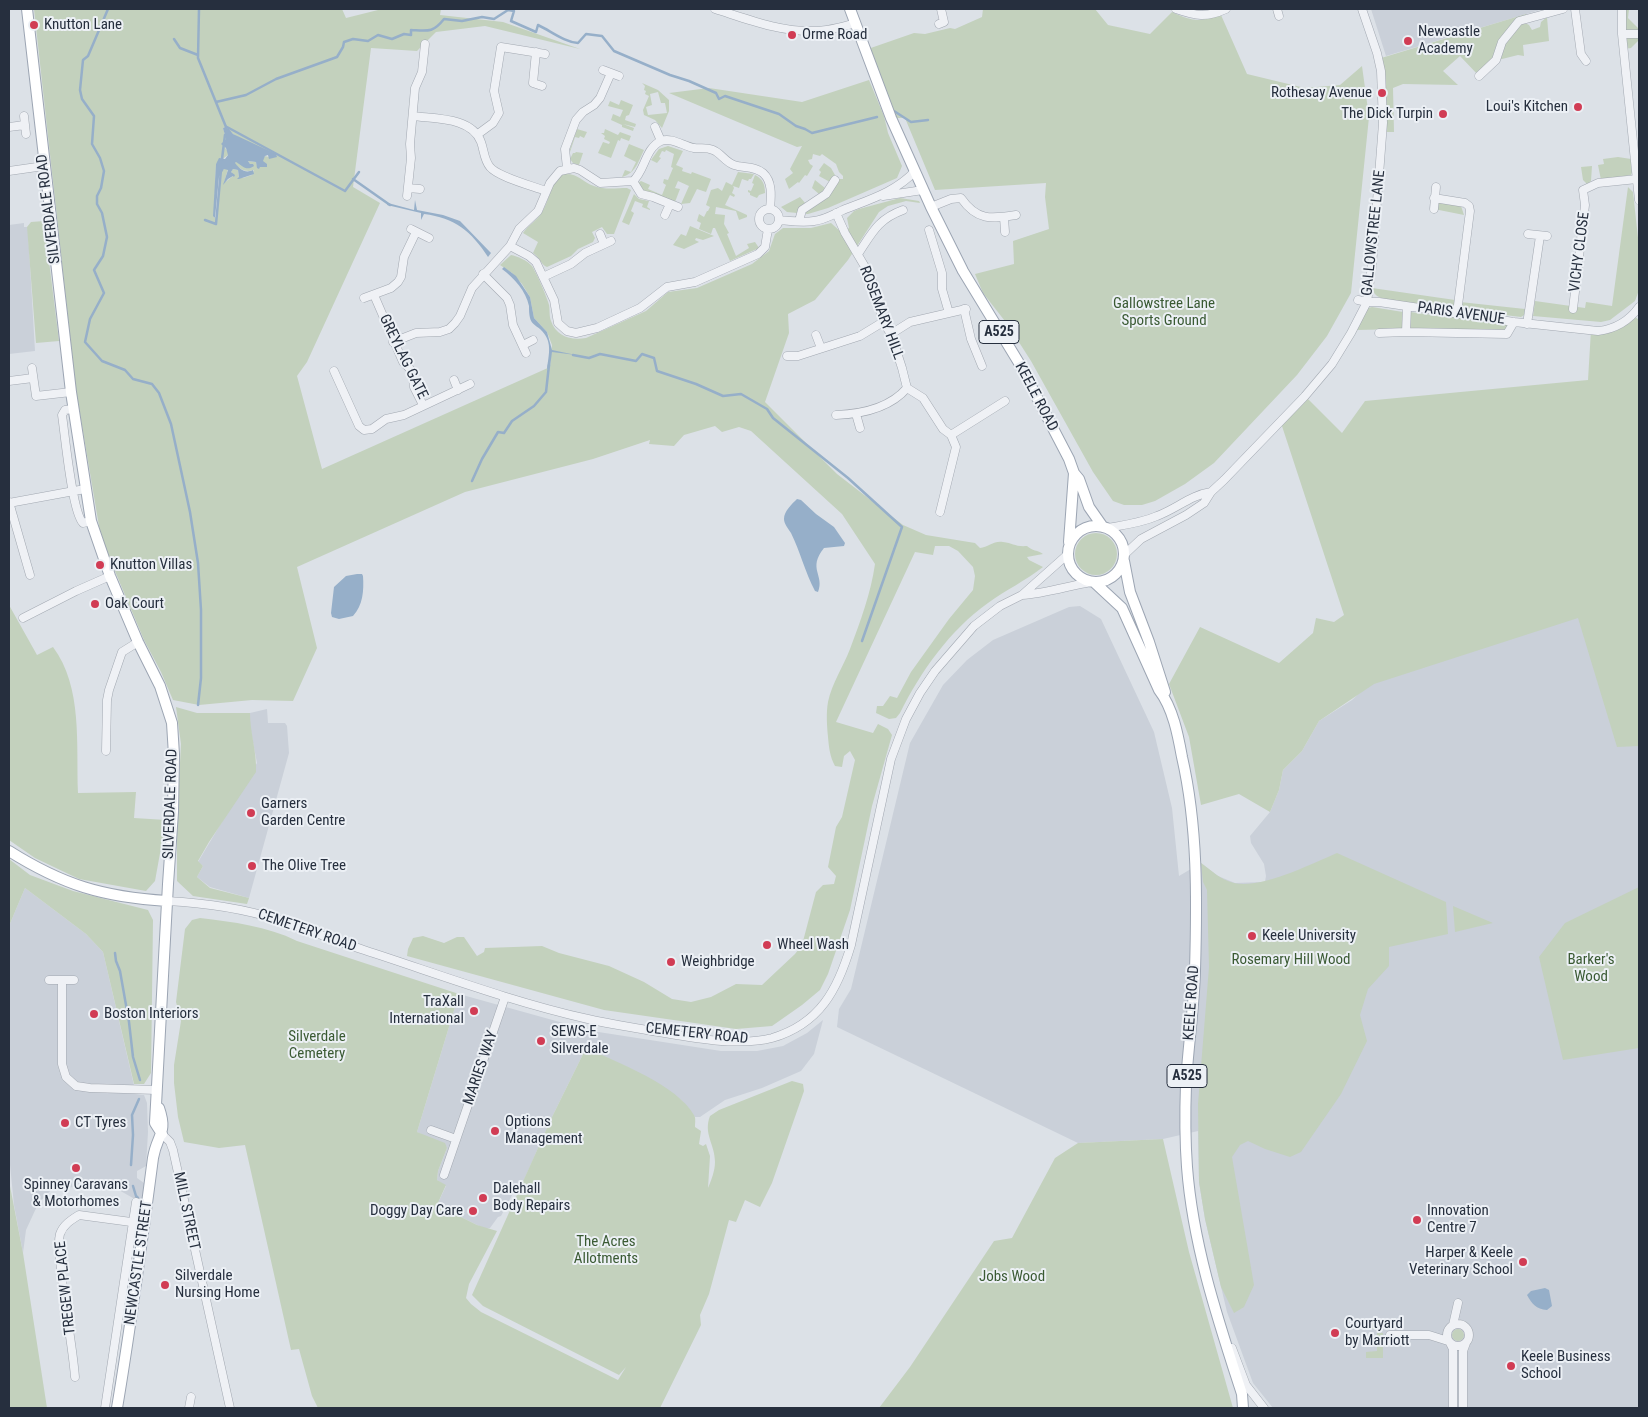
<!DOCTYPE html>
<style>
body{margin:0}
#map{position:relative;width:1648px;height:1417px;overflow:hidden;background:#dce1e7;font-family:"Roboto Condensed",sans-serif}
canvas{display:block}
.frame{position:absolute;inset:0;border:10px solid #262f3e;pointer-events:none}
</style>
<div id="map">
<canvas width="1648" height="1417"></canvas>
<div class="frame"></div>
</div>
<script>
const g = document.querySelector('canvas').getContext('2d');
g.lineJoin = 'round';
function fill(path, color) {
  g.fillStyle = color;
  g.fill(path, 'evenodd');
}
function stroke(path, color, width, dash) {
  g.strokeStyle = color;
  g.lineWidth = width;
  g.lineCap = dash ? 'butt' : 'round';
  g.setLineDash(dash || []);
  g.stroke(path);
}
function drawText(font, color, halo, rows, align = 'center') {
  g.font = font + ' "Roboto Condensed",sans-serif';
  g.lineWidth = 4;
  g.setLineDash([]);
  g.textBaseline = 'middle';
  g.strokeStyle = halo;
  g.fillStyle = color;
  for (const [text, x, y, turn = 0] of rows) {
    g.save();
    g.translate(x, y);
    g.rotate((+turn || 0) * Math.PI / 180);
    g.textAlign = isNaN(turn) ? turn : align;
    if (halo) g.strokeText(text, 0, 0);
    g.fillText(text, 0, 0);
    g.restore();
  }
}
fill(new Path2D(`
 M1371 9H1543L1386 56Z
 M24 223V227H27L28 231 35 351 9 354V225Z
 M1639 565V1408H1273L1253 1383 1227 1312 1205 1219 1199 1182 1198 1131 1163 1139 1078 1143 837 1027 839 1009 851 989 910 743 943 685 967 660 993 640 1069 607 1080 606 1101 619 1154 732 1172 808 1179 876 1201 863 1218 876 1235 883 1265 882 1266 876 1264 864 1251 843 1250 836 1270 812 1279 790 1283 770 1302 751 1319 721 1352 700 1392 663Z
 M267 709 268 723H285L287 726 289 753 249 898 210 887 197 877 203 866 198 862 257 763 250 727V713Z
 M25 888 86 934 103 952 136 1094 144 1095 147 1103 148 1132 146 1166 137 1171V1178L144 1183 142 1200 133 1198 108 1184 52 1189 38 1204 26 1230 23 1253 14 1205 9 1155V926Z
 M459 994 592 1031 721 1051H757L783 1046 807 1033 823 1020 814 1054 801 1071 762 1088 725 1100 700 1117H695L681 1100 586 1048 551 1119 523 1182H519L501 1216 498 1217 490 1228 485 1229 437 1205 446 1186 437 1180 438 1171 447 1148 417 1132Z`), '#cad0d9');
fill(new Path2D(`
 M34 9H342L346 18 382 9H441L440 15 503 22 580 49 485 26 436 32 417 51 371 48 353 187 380 203 307 362 297 376 322 469 550 367 552 345 547 332 534 318 530 297 522 284 512 273 500 265 511 255C517 256 528 261 532 266 536 272 547 297 549 305 550 310 549 316 551 321 556 336 571 341 586 338L646 311 668 292 697 288 752 264 769 251 775 234 783 228H811L831 223 841 232 849 228 847 218 854 211 859 209 900 198 919 201 920 203 906 201 888 206 879 212 848 260 815 300 788 314 789 333 765 402 837 474 903 525 926 535 975 543 980 548C988 547 995 540 1003 542 1013 543 1015 547 1027 546 1032 551 1038 550 1043 554L1027 557 1029 560 1043 567C1025 581 1006 590 988 603 950 630 921 671 900 713L896 718 889 719 876 713 877 706H883L890 696 897 698 911 672 949 619 973 590 975 576 973 567 958 551 949 546H935L933 555 915 552 836 722 873 733 878 724 888 729 892 735 872 806 850 910 828 974 820 990 802 1005 772 1026 736 1029 604 1010 407 956 408 949 413 938 423 936 444 943 457 937H464L477 956 484 952 485 948 542 946 559 953 609 966 644 982 672 999 691 1002 711 997 736 984 762 985 795 954 802 945 816 892 823 885 834 884 836 876 828 867 836 827 842 817 855 760 850 751 844 756 842 767 835 766C830 757 829 748 828 737 827 726 826 713 828 702 832 683 843 667 850 649 860 622 871 593 875 564L842 514 751 431 739 427 722 432 715 426 684 435 674 446 649 444 650 440 593 459 465 492 297 567 317 648 293 701 252 700 199 705 173 700 161 672 144 640 101 538 76 390ZM226 127 233 134 273 158 265 156 263 159 262 167 257 166 256 162 248 161 250 164 236 162 234 163C240 169 245 173 254 170L252 175 243 178 239 177 238 170 233 169 231 171 233 176 224 183 228 169H224L220 173 216 217 214 218 216 164 228 155V152L224 146 226 138 223 128Z
 M983 9H1095L1108 25 1150 34 1172 12C1194 22 1198 22 1221 15L1247 74 1305 88 1340 85 1362 66 1369 117 1351 293 1327 336 1297 375 1214 463 1185 484 1155 501 1142 505H1124L1113 501 1093 472 1031 361 1008 325 983 293 975 274 1014 264 1013 241 1049 229 1045 197 1046 183 935 190 905 118H891L865 50 914 33 925 34 950 28 955 29 982 17Z
 M1621 9H1629L1628 18 1639 29V40L1631 48 1624 49Z
 M1526 14 1528 19 1515 25 1496 60 1479 76 1460 56 1443 71 1458 85 1403 84 1393 88 1394 132H1383L1378 59Z
 M1547 17 1549 41 1523 45 1524 56 1518 55 1498 60C1503 46 1510 27 1525 23L1529 25 1532 30 1540 27 1541 22Z
 M869 80 884 116 888 133 902 166 897 178 828 208 808 214H806V210L838 179H843V176L839 172 836 164 822 154 820 156 813 154 812 159 808 160 810 164 813 166 807 176 805 175 799 183 798 182 789 189 785 179 793 173 790 169 802 146 797 147 669 93 709 88 802 102Z
 M642 83 658 90 669 100V111L662 128 655 120 644 115 643 110 649 96 645 94 646 91 644 90 645 86ZM658 92 661 103H665L667 113 648 115 646 107 652 105 650 94Z
 M621 100 633 105 629 115 626 116 625 120 636 124 635 127 623 124 634 128 633 131 622 127V125L611 120 613 114 620 117 623 110 608 106 610 101 619 105Z
 M577 129 587 132 584 138 580 136 579 138 575 137 570 152V149Z
 M605 129 618 135 620 132 631 136 629 141 621 138 620 141 618 140 611 158 598 153 603 142 609 144 610 142 604 139 605 136 601 133H604Z
 M629 144 644 150C638 162 636 173 622 177L625 170 631 172 636 162 624 156Z
 M668 146 683 151 676 165 683 168 682 171 691 174 692 172 711 179 706 192 697 189 690 203 681 204 689 186 678 181 675 188 680 189 675 202 645 192 638 183 641 181 650 185 648 189 662 195 666 185 663 183 664 179 668 180 673 168 671 167 674 154 666 150 665 152 662 151 659 157 661 158 657 163 651 160 659 149Z
 M576 152 583 153 579 165 573 163 570 159 573 153H575Z
 M1618 157 1631 159 1632 172 1631 175 1601 180 1598 165 1604 164 1603 159Z
 M824 163 831 168 835 175 830 182 819 176 821 172 819 170Z
 M1592 166 1591 181 1587 184 1583 180 1581 167Z
 M738 172 754 174 751 179H749L748 181 742 179 739 188 733 186 734 188 732 193 735 195 734 197 730 195 725 205 747 215V217L739 220 736 211 716 207 715 214 725 215 724 224 729 233 727 234 736 256 749 248 747 244 755 242 759 248 730 261 715 228H713L711 234 699 229 701 223 697 221 699 214 704 217 707 211H708L710 207 706 205 711 190 718 188 722 191 726 182 732 185Z
 M564 174C578 173 582 182 594 186 604 190 617 188 627 188L631 190 614 234H607L602 227 592 232 595 238 593 242 578 249 571 256 547 267C541 265 539 256 533 253L538 242 523 233C528 225 537 221 542 212 550 200 550 182 564 174Z
 M755 175C763 179 765 185 765 193L759 195 757 198 750 195V193L748 192V190L751 191 754 184 752 183Z
 M815 180 825 188 822 193 819 194 812 188Z
 M1628 187 1633 192 1639 247V290L1635 301 1610 320 1601 322 1533 316 1535 301 1585 308 1586 302 1612 306Z
 M634 194 639 199 649 201 647 207 650 209V210L642 207 643 204 635 201 631 211 634 213 629 225 622 222Z
 M800 197 806 204 797 213 787 212 781 207Z
 M1434 201 1461 206 1464 215 1434 209Z
 M44 221 59 341 36 343 27 227 31 222Z
 M690 226 714 236 703 240 696 238 695 240 699 242 684 249 673 245 681 234 686 236Z
 M1372 288 1455 300 1454 306 1449 308C1435 307 1390 304 1379 297 1375 295 1374 293 1372 288Z
 M1460 302 1525 309 1524 315 1521 317 1463 310Z
 M1372 307 1403 312 1402 329 1356 330 1368 308Z
 M1410 312 1508 324 1505 331 1409 329Z
 M1633 315 1639 320V746L1617 747 1578 618 1374 684 1319 721 1302 751 1283 770 1279 790 1270 812 1239 794 1201 805 1189 737 1169 684 1200 627 1279 663 1313 633 1316 618 1334 622 1344 615 1280 420 1305 396 1342 433 1365 401 1588 380 1591 330 1598 331Z
 M1075 554a21 21 0 1 1 42 0a21 21 0 1 1-42 0Z
 M9 605 37 655 53 647C83 687 76 745 78 793L136 792 134 818 166 820 155 881 146 891 79 879 35 858 9 840Z
 M176 707 197 713H250C250 733 257 752 256 772L209 842 198 861 203 866 197 877 210 888 249 898 247 904 193 896 177 881V818L181 744Z
 M1337 853 1446 902 1448 934 1389 947V966L1368 989 1360 1015 1367 1041 1341 1094 1301 1152 1290 1157 1265 1149 1248 1141 1240 1145 1232 1157 1254 1285 1244 1307 1234 1313 1221 1287 1205 1219 1199 1182 1198 1104 1209 967 1207 890 1203 882 1201 863C1212 871 1221 880 1234 883 1262 889 1311 864 1337 853Z
 M9 859 30 875 73 891 148 910 153 920 151 1073 144 1084H134L103 952 86 934 25 888 9 926Z
 M1639 887V1048L1563 1060 1539 957 1565 923Z
 M1453 906 1493 923 1455 932Z
 M200 918C233 922 267 926 297 941L459 994 417 1132 445 1143 447 1148 438 1171 437 1180 446 1185 437 1205 477 1225 497 1231 469 1284 466 1298 471 1304 481 1312 618 1380 626 1367 619 1375 483 1306 472 1295 551 1119 586 1048C617 1062 677 1085 694 1115 696 1118 695 1123 695 1127L701 1131 699 1144 703 1146 706 1144 710 1156 708 1188C711 1181 715 1171 715 1162 715 1144 703 1134 710 1116L719 1110 792 1081 803 1084 804 1091 772 1183 760 1207 745 1200 736 1222 729 1220 709 1294 700 1315 701 1325 660 1408H318L312 1396 299 1349 291 1350 245 1145 219 1148 184 1142 178 1117 174 1083V1065L181 1021 176 1002 185 929 192 920Z
 M1163 1139 1189 1252 1233 1408H879L910 1367 994 1241 1012 1238 1055 1158 1078 1143Z
 M9 1181 23 1253 47 1408H9Z
 M1375 1322H1383V1329H1358V1325H1371Z
 M1452 1335a6 6 0 1 1 12 0a6 6 0 1 1-12 0Z
 M1377 1333H1383V1358H1366V1352L1377 1351Z`), '#c3d1bd');
fill(new Path2D(`
 M226 127 229 129 233 134 276 154 277 157 269 159 268 155 265 156 263 161 267 164V167H260L259 169 257 168 256 162 248 161 250 164H253L254 166C246 172 242 165 236 162L235 163C240 169 245 174 253 170L254 174 239 179H237L239 177 238 170 233 169 231 172 235 175 234 177 233 176 228 179 223 185 228 170 224 169 219 177 215 218 213 216 216 164 219 158 225 159 228 155 226 148 221 144 226 139 223 128Z
 M415 200 417 210 443 215 460 221 491 253 488 257C471 231 455 218 424 214L421 220V213L387 205 388 203 414 210Z
 M504 267 516 276 530 297 534 318 547 332 552 350 576 355 552 352 550 367 547 369C549 353 553 341 540 329 536 326 531 323 530 318 529 314 529 310 529 306 526 291 514 278 502 269Z
 M797 499 801 500 816 514 834 527 845 543 844 546 824 548C807 569 825 575 818 592L815 591C805 572 800 551 791 533 788 528 784 524 784 519 784 511 792 504 797 499Z
 M357 574H362L363 576C364 591 363 605 353 616L339 619 332 617 331 613 334 587 346 576Z
 M1545 1288 1549 1290 1552 1306 1547 1310C1536 1309 1532 1304 1527 1295L1531 1291Z`), '#96afc9');
stroke(new Path2D(`
 M108 9 88 56 83 60 80 90 82 99 94 116 92 144 100 158 104 171 101 188 97 196V204L102 213 107 237 103 256 94 270 104 293 90 319 85 342 102 361 125 370 133 379 152 384 159 393 171 424 190 512 198 563 201 610V678L198 705
 M199 9 198 58 226 127 225 130
 M174 39 180 48 198 55
 M216 102 246 95 276 79 337 57 343 47 344 42 353 39 368 41 378 35 392 39 404 34 411 35V30C428 31 433 33 444 19L462 21 482 17 494 19 508 10 514 11 511 21 536 32 538 25C551 31 564 42 578 43L586 34 602 36 614 51 670 75 689 81 716 93 719 99 725 96 779 114 796 126 805 129 812 133 877 117
 M894 111 911 122 928 120
 M227 127 345 191 359 172
 M222 159 225 135
 M353 179 390 205
 M205 220 216 224 221 170
 M573 355 589 358 600 354 636 361 642 354 654 358 657 371 696 384 723 396 741 394 767 409 773 418 848 478 902 527 862 641
 M472 481 482 459 498 432 504 433 512 421 534 406 546 392 549 365
 M115 953 116 961 120 971 129 1022 133 1057 140 1080
 M131 1165 133 1135 132 1115 139 1099
 M133 1186 136 1196 138 1198`), '#96afc9', 2.5);
const minor = new Path2D(`
 M715 9C747 19 780 32 814 31 828 31 842 27 856 23
 M1176 9C1196 16 1206 18 1226 9
 M1277 9 1279 16
 M1575 9 1581 54 1586 61
 M1622 9V34L1639 200
 M939 24 944 22 941 9
 M1622 34H1639
 M536 52 533 83 542 86
 M603 70 619 76
 M1479 76 1496 60 1502 42 1519 21 1563 9
 M24 116 26 134
 M413 116C435 119 472 117 481 142 484 150 484 160 490 167 498 177 533 186 546 191
 M9 127 25 125
 M655 127 661 141
 M478 134 493 123 499 113 494 91 501 47 545 54
 M567 168 565 149 576 120 583 112 594 105 600 98 611 73
 M9 171 44 166
 M633 181 641 194 653 197 678 207
 M408 188 420 189
 M407 196 411 158 410 144 415 88 422 72 425 44
 M883 196 923 190
 M1434 198 1465 203 1469 206 1470 211 1457 313
 M931 207 951 199 961 198C977 221 991 219 1016 215
 M759 219a10 10 0 1 1 20 0a10 10 0 1 1-20 0Z
 M1434 209 1436 187
 M836 213 845 233 871 277 883 322 891 334 902 368 907 388
 M665 215 670 204
 M1004 217 1005 232
 M779 220C790 221 803 223 814 221 824 220 834 214 843 210 868 200 896 192 915 171
 M799 221 802 210 826 194 835 180
 M411 229 429 238
 M929 230 942 273V289L949 313
 M600 234 604 244
 M1528 234 1547 236
 M510 246 529 256 536 262 554 300 558 323 567 331 576 333 597 328 640 308 667 287 695 282 758 254 765 247 768 229
 M858 254C872 233 878 219 903 210
 M483 274 507 298 510 305 513 325 526 353
 M543 277 571 264 585 253 611 241
 M374 295 403 362 412 371 414 387 423 405
 M364 298 391 288 398 282 401 277 404 257 416 232
 M1358 300 1367 302H1379L1514 322 1598 331C1615 329 1629 321 1639 307
 M1407 307 1406 332 1507 334 1514 322
 M964 309 971 339 982 366
 M1573 309 1585 205 1583 190 1598 183 1637 179
 M1527 324 1540 236
 M1379 333 1406 332
 M891 334 910 322 966 309
 M816 335 821 348
 M393 342 416 333 440 332 449 329 455 323 460 316 472 288 510 246 519 229 538 211 550 183 560 171 574 168 580 170 600 183 633 181C645 171 645 148 661 141 672 137 683 146 694 148 700 149 706 147 713 150 721 153 725 162 734 165 743 168 755 166 763 173 773 182 771 197 770 209
 M523 345 533 340
 M787 356H798L860 336 883 322
 M32 368 36 396 71 392
 M334 371 359 426 364 430 372 429 386 419 404 415 470 384
 M454 380 458 390
 M9 381 33 378
 M907 388 923 398 943 429 951 435 956 447 940 512
 M73 409 65 410 62 415C65 435 72 512 83 523L91 521
 M856 414 860 428
 M836 415C861 414 890 408 907 388
 M951 435 1005 401
 M9 502 30 575
 M9 503 85 489
 M1107 528C1124 525 1141 523 1157 516 1176 509 1191 495 1211 492
 M1124 555 1141 539 1186 515 1204 503 1211 492 1224 480 1305 396 1332 364 1351 333 1367 302 1372 266 1383 123 1381 71 1377 53 1362 9
 M1022 595C1044 594 1068 586 1091 582
 M23 618 76 591 110 576
 M106 751 107 700 109 690 122 652 138 642
 M167 901C205 903 242 908 279 920 307 929 335 941 364 950 438 974 512 1002 588 1019 609 1024 631 1027 652 1031 686 1037 738 1047 772 1038 820 1024 838 989 851 945L891 759 906 719 920 693 935 671 974 626 1000 606 1022 595 1068 554
 M49 980H74
 M62 980V1064L66 1077 76 1086 90 1088 157 1090
 M431 1130 456 1139
 M162 1134 170 1142 173 1150 230 1408
 M444 1175 505 997
 M1447 1335a11 11 0 1 1 22 0a11 11 0 1 1-22 0Z
 M1453 1325 1458 1303
 M1390 1335H1429L1448 1341
 M1450 1343 1453 1349V1408
 M1232 1348 1246 1385 1264 1408
 M75 1377C72 1341 64 1305 61 1269 60 1258 57 1245 60 1234 63 1225 71 1220 79 1215L146 1224
 M105 1408 136 1202
 M189 1408 191 1397
 M1463 1408V1351L1466 1343`);
const major = new Path2D(`
 M27 9 71 392 91 521 110 576 138 642 160 686 172 723 174 755 173 812 168 884 155 1123 162 1134
 M850 9 891 118 931 207 963 271 1019 363 1069 459 1074 473 1079 479 1089 507 1103 527
 M1068 554a28 28 0 1 1 56 0a28 28 0 1 1-56 0Z
 M1069 542 1074 473
 M1124 561 1130 592 1149 642 1165 692
 M1094 582 1122 608 1159 690C1173 708 1178 735 1182 757 1198 827 1197 900 1195 971 1194 1009 1188 1047 1186 1084 1185 1112 1185 1140 1187 1167 1193 1246 1218 1320 1242 1394L1243 1408
 M9 851C63 885 103 897 167 901
 M117 1408C131 1325 142 1242 153 1158 157 1134 168 1134 159 1108`);
stroke(minor, '#a2a8b1', 9);
stroke(major, '#9ca5b3', 12);
stroke(minor, '#eff1f5', 8);
stroke(major, '#fff', 10);
for (const [x, y, r, color] of [
 [34,25,5,"#d13c54"],
 [792,35,5,"#d13c54"],
 [1408,41,5,"#d13c54"],
 [1382,93,5,"#d13c54"],
 [1578,107,5,"#d13c54"],
 [1443,114,5,"#d13c54"],
 [100,565,5,"#d13c54"],
 [95,604,5,"#d13c54"],
 [251,813,5,"#d13c54"],
 [252,866,5,"#d13c54"],
 [1252,936,5,"#d13c54"],
 [767,945,5,"#d13c54"],
 [671,962,5,"#d13c54"],
 [474,1011,5,"#d13c54"],
 [94,1014,5,"#d13c54"],
 [541,1041,5,"#d13c54"],
 [65,1123,5,"#d13c54"],
 [495,1131,5,"#d13c54"],
 [76,1168,5,"#d13c54"],
 [483,1198,5,"#d13c54"],
 [473,1211,5,"#d13c54"],
 [1417,1220,5,"#d13c54"],
 [1523,1262,5,"#d13c54"],
 [165,1285,5,"#d13c54"],
 [1335,1333,5,"#d13c54"],
 [1511,1366,5,"#d13c54"]
]) {
  const dot = new Path2D();
  dot.arc(x, y, r, 0, 2 * Math.PI);
  g.fillStyle = color;
  g.fill(dot);
  stroke(dot, '#ecf0f5', 2);
}
for (const [x, y, w] of [
 [999,332,40],
 [1187,1076,40]
]) {
  const box = new Path2D();
  box.roundRect(x - w / 2, y - 11.5, w, 23, 4);
  g.fillStyle = '#ecf0f5';
  g.fill(box);
  stroke(box, '#262f3e', 1);
}
drawText('bold 14px', '#262f3e', null, [
 ["A525",999,332],
 ["A525",1187,1076]
]);
drawText('15px', '#262f3e', '#ecf0f5', [
 ["Knutton Lane",44,25],
 ["Newcastle",1418,32],
 ["Academy",1418,49],
 ["Orme Road",802,35],
 ["Rothesay Avenue",1372,93,"right"],
 ["Loui's Kitchen",1568,107,"right"],
 ["The Dick Turpin",1433,114,"right"],
 ["Knutton Villas",110,565],
 ["Oak Court",105,604],
 ["Garners",261,804],
 ["Garden Centre",261,821],
 ["The Olive Tree",262,866],
 ["Keele University",1262,936],
 ["Wheel Wash",777,945],
 ["Weighbridge",681,962],
 ["TraXall",464,1002,"right"],
 ["International",464,1019,"right"],
 ["Boston Interiors",104,1014],
 ["SEWS-E",551,1032],
 ["Silverdale",551,1049],
 ["Options",505,1122],
 ["Management",505,1139],
 ["CT Tyres",75,1123],
 ["Spinney Caravans",76,1185,"center"],
 ["& Motorhomes",76,1202,"center"],
 ["Dalehall",493,1189],
 ["Body Repairs",493,1206],
 ["Doggy Day Care",463,1211,"right"],
 ["Innovation",1427,1211],
 ["Centre 7",1427,1228],
 ["Harper & Keele",1513,1253,"right"],
 ["Veterinary School",1513,1270,"right"],
 ["Silverdale",175,1276],
 ["Nursing Home",175,1293],
 ["Courtyard",1345,1324],
 ["by Marriott",1345,1341],
 ["Keele Business",1521,1357],
 ["School",1521,1374]
], 'left');
drawText('15px', '#262f3e', '#ecf0f5', [
 ["SILVERDALE ROAD",49,209,-97],
 ["GALLOWSTREE LANE",1374,233,-84],
 ["VICHY CLOSE",1580,252,-83],
 ["ROSEMARY HILL",881,313,69],
 ["PARIS AVENUE",1461,314,8],
 ["GREYLAG GATE",403,357,64],
 ["KEELE ROAD",1036,397,62],
 ["SILVERDALE ROAD",171,804,-88],
 ["CEMETERY ROAD",307,931,19],
 ["KEELE ROAD",1192,1003,-86],
 ["CEMETERY ROAD",697,1034,6],
 ["MARIES WAY",481,1068,-71],
 ["MILL STREET",186,1211,78],
 ["NEWCASTLE STREET",139,1263,-82],
 ["TREGEW PLACE",66,1288,-96]
]);
drawText('15px', '#3a5a33', '#ecf0f5', [
 ["Gallowstree Lane",1164,304],
 ["Sports Ground",1164,321],
 ["Rosemary Hill Wood",1291,960],
 ["Barker's",1591,960],
 ["Wood",1591,977],
 ["Silverdale",317,1037],
 ["Cemetery",317,1054],
 ["The Acres",606,1242],
 ["Allotments",606,1259],
 ["Jobs Wood",1012,1277]
]);
</script>
